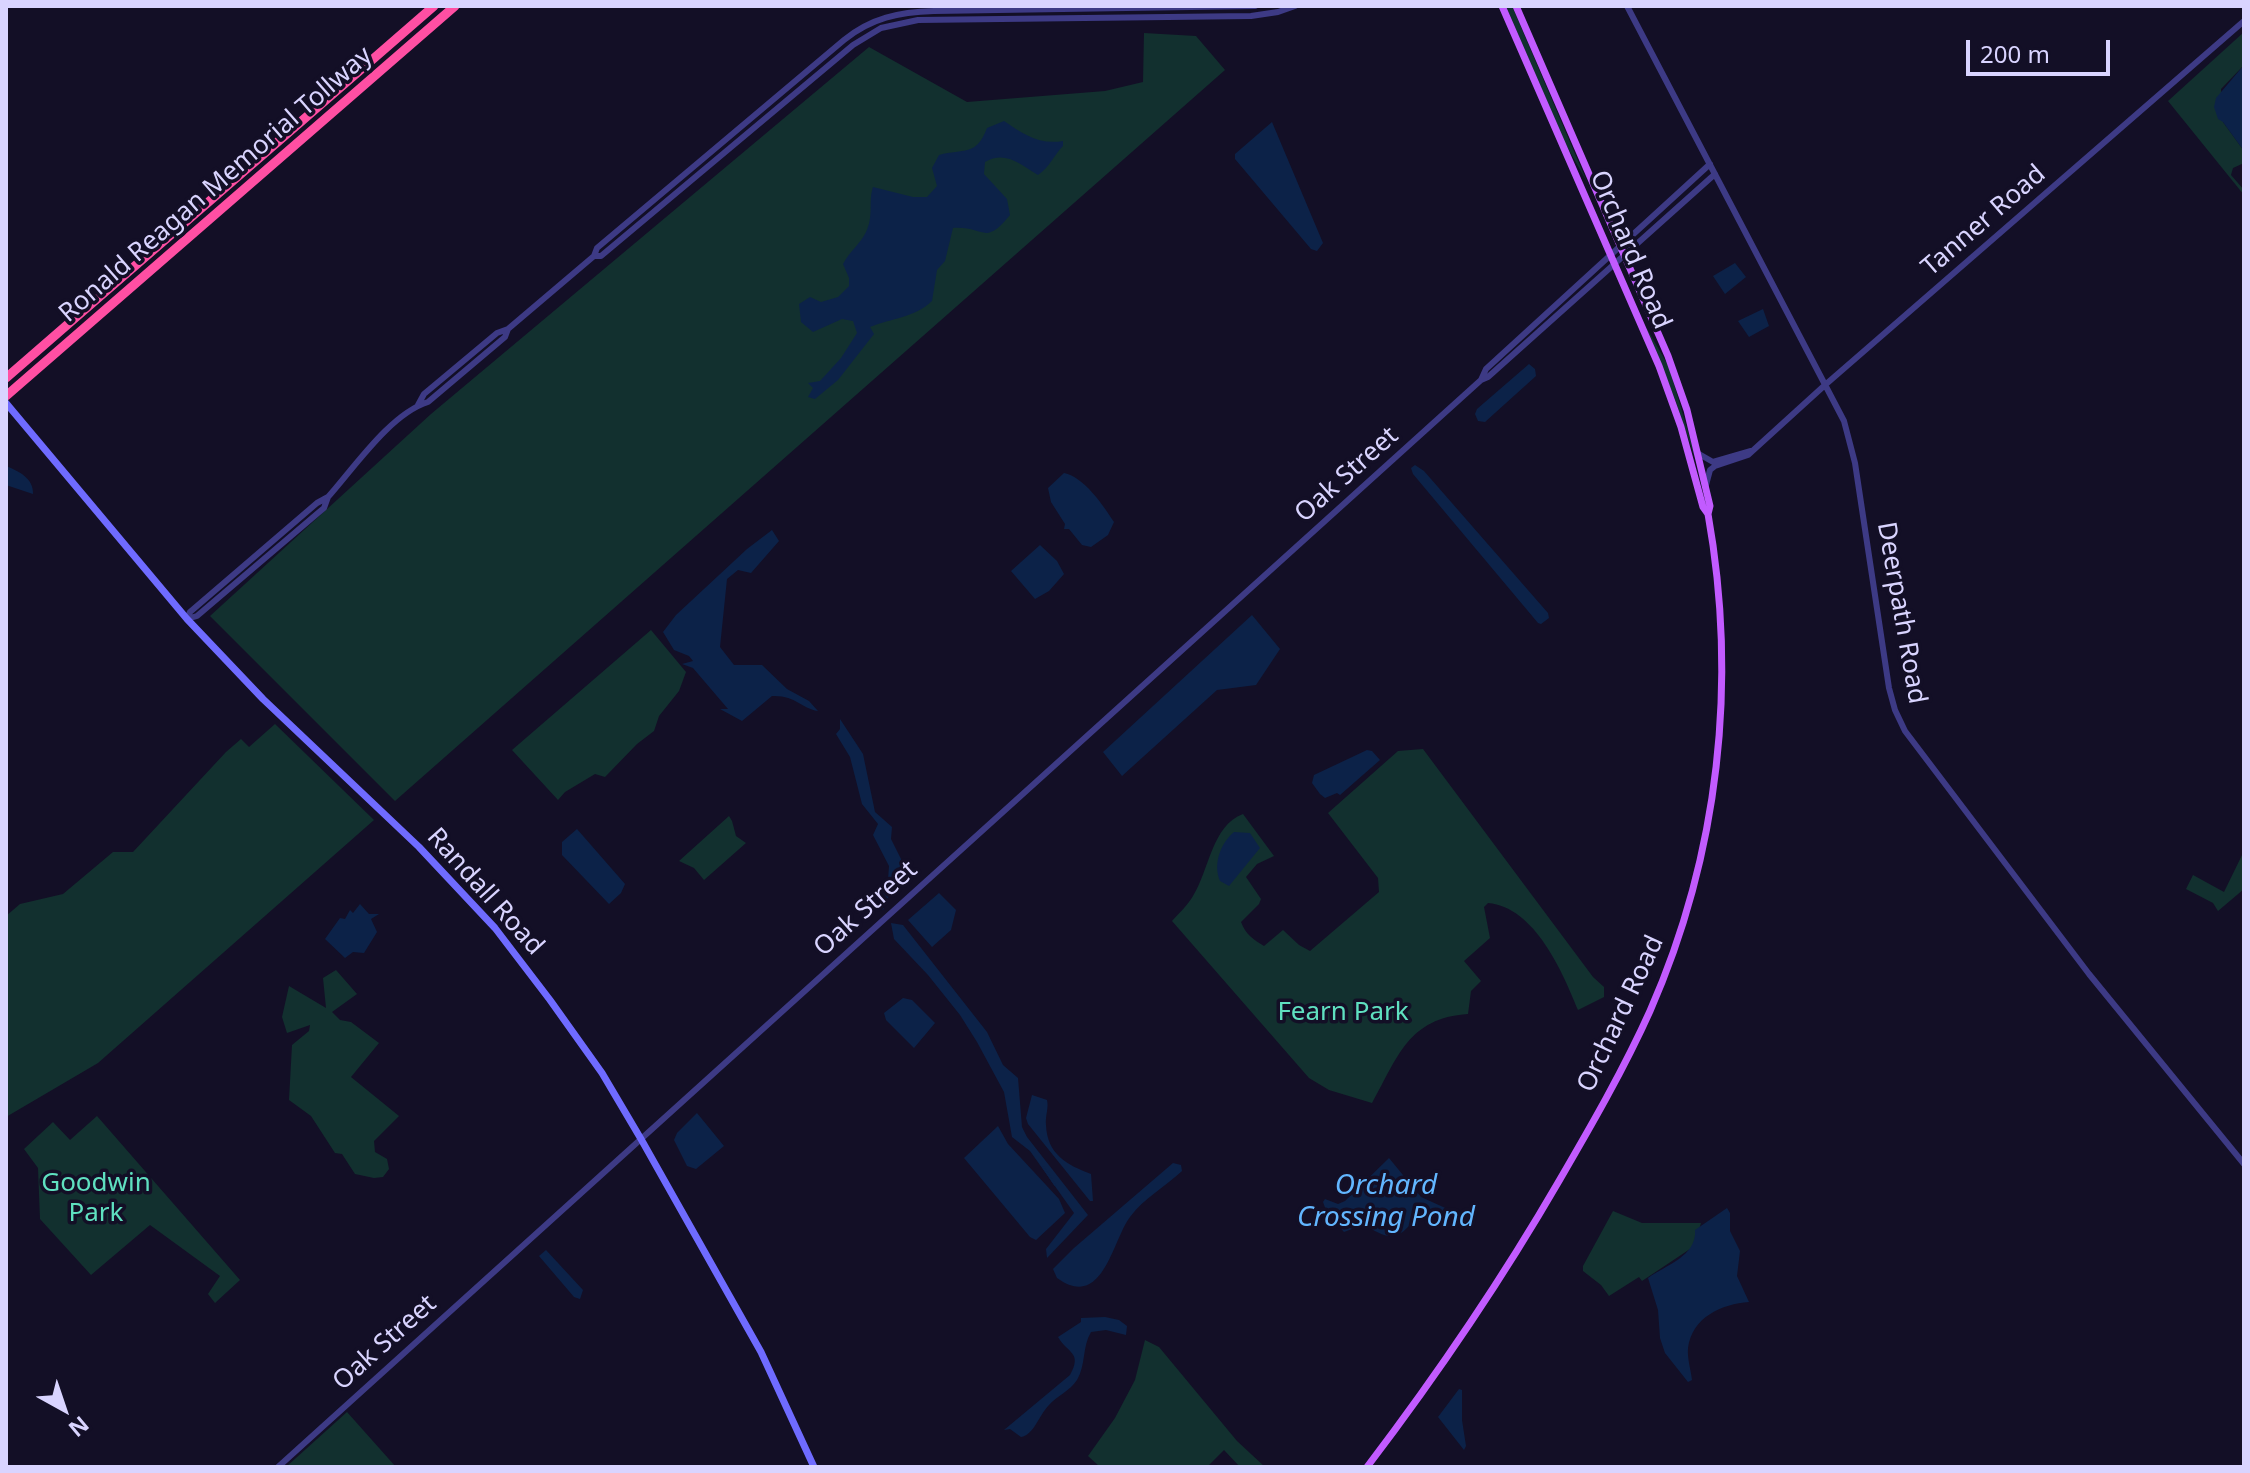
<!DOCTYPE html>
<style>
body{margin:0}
#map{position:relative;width:2250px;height:1473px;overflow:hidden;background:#130f26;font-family:"Noto Sans",sans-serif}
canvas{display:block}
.frame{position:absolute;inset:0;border:8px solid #d9d4ff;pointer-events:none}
.north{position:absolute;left:24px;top:1369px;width:80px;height:80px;-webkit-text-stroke:6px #130f26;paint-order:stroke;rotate:140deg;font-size:22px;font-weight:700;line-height:32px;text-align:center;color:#d9d4ff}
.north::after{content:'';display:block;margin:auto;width:28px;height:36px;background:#d9d4ff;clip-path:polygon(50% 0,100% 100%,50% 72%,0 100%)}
.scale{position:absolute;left:1966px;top:40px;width:144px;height:36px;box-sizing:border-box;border:4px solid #d9d4ff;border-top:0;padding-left:10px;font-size:24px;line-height:28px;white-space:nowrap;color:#d9d4ff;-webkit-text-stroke:6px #130f26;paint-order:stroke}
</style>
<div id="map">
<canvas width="2250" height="1473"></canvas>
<div class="frame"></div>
<div class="north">N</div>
<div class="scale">200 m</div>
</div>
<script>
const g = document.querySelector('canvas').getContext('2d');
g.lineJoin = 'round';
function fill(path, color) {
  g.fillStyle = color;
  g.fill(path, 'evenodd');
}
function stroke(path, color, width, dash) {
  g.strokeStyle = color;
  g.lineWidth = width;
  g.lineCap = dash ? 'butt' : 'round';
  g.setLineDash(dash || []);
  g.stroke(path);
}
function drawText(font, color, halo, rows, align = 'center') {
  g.font = font + ' "Noto Sans",sans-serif';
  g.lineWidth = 7;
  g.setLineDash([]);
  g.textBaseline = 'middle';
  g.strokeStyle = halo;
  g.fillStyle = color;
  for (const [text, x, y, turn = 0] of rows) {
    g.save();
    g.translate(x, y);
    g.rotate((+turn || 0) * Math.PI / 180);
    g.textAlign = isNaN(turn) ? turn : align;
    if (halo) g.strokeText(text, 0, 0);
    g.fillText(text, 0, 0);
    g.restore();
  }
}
fill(new Path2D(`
 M1506 6H1512L1587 182 1565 143Z
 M2244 32V65L2221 89 2223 122 2244 151V163L2233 168 2231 175 2244 190V195L2168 101Z
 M1144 33 1196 36 1225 70 395 801 210 616 431 414 869 47 967 102 1105 91 1143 82Z
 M1646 327 1669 367 1701 476 1676 402Z
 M651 630 686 672 679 691 659 716 654 731 637 744 605 777 595 774 565 792 558 800 512 750Z
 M275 724 374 820 98 1063 6 1117V916L20 904 63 894 113 852H133L226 752 241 739 249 747Z
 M1423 749 1593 977 1604 987V997L1578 1010C1563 973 1535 907 1488 903L1484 907 1490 938 1464 961 1481 981 1471 991 1468 1014C1408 1018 1398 1057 1372 1103L1329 1090 1309 1078 1172 921C1179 913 1188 905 1193 896 1209 871 1212 825 1243 814L1274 856 1257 864 1246 877 1261 899 1259 904 1241 922C1246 935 1253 939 1264 946L1283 930 1299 945 1310 951 1379 892 1378 878 1328 813 1398 751Z
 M729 816 732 821 736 836 746 843 704 880 694 868 679 861Z
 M2244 851V889L2218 911 2213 903 2186 889 2193 875 2224 892Z
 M336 970 357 994 332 1012 340 1020 351 1022 379 1043 351 1077 399 1116 374 1141 375 1152 387 1159 389 1169 383 1177 374 1178 355 1174 342 1154 335 1153 311 1116 289 1100 292 1045 309 1031 310 1025 287 1033 282 1017 289 986 326 1008 323 978Z
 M97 1116 240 1280 215 1303 208 1294 220 1276 150 1225 91 1275 40 1219 38 1168 24 1149 53 1122 70 1140Z
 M1613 1211 1642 1223H1701L1695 1243 1690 1249 1642 1281 1639 1277 1609 1296 1601 1285 1583 1271V1266Z
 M1145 1340 1159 1347 1237 1441 1265 1467H1240L1224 1450 1207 1467H1100L1088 1456 1115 1418 1135 1380Z
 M347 1412 396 1467H286Z`), '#12302f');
fill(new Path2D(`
 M2244 65V151L2223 122 2218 119 2214 107 2216 98Z
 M1004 121C1023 134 1039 145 1063 141V146C1053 156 1050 167 1038 175 1020 164 1005 150 985 162L984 174 1007 199 1010 215C984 247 985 226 953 228L945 261 937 270 932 301C914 318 892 318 870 327L874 334 838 380 815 399 808 397 813 388 808 383 820 381 841 358 857 333 853 321 842 319 813 332 801 322 799 304 810 297 821 302 838 297 849 286V278L843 264C849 252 861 243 866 232 874 216 868 202 873 187L913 197H927L937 186 932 168 939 155C964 148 976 157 987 128Z
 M1272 122 1323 243 1317 251 1311 249 1235 159V154Z
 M1735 263 1746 277 1725 294 1713 276Z
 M1763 309 1769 326 1749 337 1738 321Z
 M1529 364 1535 369 1536 376 1485 422 1478 421 1475 414 1477 409Z
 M1415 465 1424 471 1548 613 1549 618 1541 624 1538 623 1413 474 1411 468Z
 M6 466C19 471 34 479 33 494L6 485Z
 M1064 473C1084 477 1103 505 1114 522L1108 535 1091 547 1082 545 1069 529H1064L1065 524 1051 502 1048 488Z
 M772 530 779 541 751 573 738 570 727 579 720 647 734 665H762L787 689 809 701 818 711C800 708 796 695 772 696L742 721 720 709H728L693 668 682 664 693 661 689 656 674 650 663 632 676 615 747 549Z
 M1040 545 1057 561 1064 574 1049 591 1035 599 1011 571Z
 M1252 615 1280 649 1256 685 1217 690 1122 776 1103 752Z
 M840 719 863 754 875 812 892 827 891 839 908 873 882 905 884 909 878 911 881 888 888 880 889 866 873 835 878 824 862 804 850 757 836 734 840 729Z
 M1367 750 1372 751 1380 760 1340 795 1337 793 1325 798 1320 794 1312 783 1314 775Z
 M577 829 625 884 621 893 609 904 562 855V842Z
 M1234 832 1250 833 1260 848 1229 886 1220 881C1213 864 1220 844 1234 832Z
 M939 893 956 910 951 930 932 947 908 920Z
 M360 904 369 914H379L371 919 377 932 364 953 353 952 345 958 325 939 340 918 345 919 350 910 353 913Z
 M891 923 903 925 987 1032 1003 1065 1018 1078 1022 1127 1027 1137 1088 1215 1047 1258 1046 1249 1074 1213 1030 1151 1012 1137 1004 1092 977 1042 960 1015 928 975 894 939Z
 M903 998 912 1000 935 1023 914 1048 886 1020 884 1013Z
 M1032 1095 1047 1100C1049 1108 1045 1116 1046 1125 1047 1154 1067 1165 1091 1174L1093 1201H1090L1028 1124 1026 1118Z
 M697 1113 724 1146 696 1169 687 1166 674 1140 677 1133Z
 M998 1126 1008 1144 1059 1199 1065 1213 1036 1240 1030 1237 964 1158Z
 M1389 1158 1421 1197 1452 1211 1446 1220 1425 1209C1413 1217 1406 1238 1388 1236 1380 1235 1371 1228 1363 1225L1344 1232 1327 1213 1323 1202 1325 1199 1338 1204 1345 1201Z
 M1173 1163 1181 1165 1182 1171C1166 1186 1143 1199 1130 1217 1112 1241 1103 1311 1057 1278L1053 1269 1074 1248Z
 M1727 1208 1730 1213V1231L1740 1251 1737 1276 1749 1302C1722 1304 1692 1317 1688 1348 1687 1358 1691 1371 1692 1380L1688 1382 1665 1353 1660 1338 1658 1310 1648 1278C1666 1265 1697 1256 1695 1230Z
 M546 1250 583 1290 580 1299 574 1297 539 1256Z
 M1105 1317 1119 1320 1127 1326 1126 1335 1106 1330 1091 1332C1082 1347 1086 1365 1077 1380 1070 1391 1057 1396 1049 1405 1039 1415 1034 1435 1021 1437L1010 1429 1004 1430 1070 1375C1083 1352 1067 1353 1058 1337L1081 1322V1318Z
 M1459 1389 1462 1390V1420L1466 1446 1464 1450 1438 1417Z`), '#0c2248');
stroke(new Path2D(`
 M1043 1167 1055 1185`), '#0c2248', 2);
stroke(new Path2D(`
 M1627 6 1844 421 1855 463 1889 688 1895 710 1905 731 2089 974 2244 1164
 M594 256H601L853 45 881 28 918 20 1251 16 1278 12 1295 6
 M1481 380 1486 369 1710 164
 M418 405 424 394 497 333 508 329 594 256 597 248 844 40C871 18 899 12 934 11L1255 6
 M1699 454 1713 462 1751 451
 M1706 485 1710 470 1715 466 1748 455 1825 385 2244 21
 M187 619 197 616 318 513 324 508 328 497C354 468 390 414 428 402L505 337 508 329
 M187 619 190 612 317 503 328 497
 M278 1467 1481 380 1488 377 1715 174`), '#3d3a85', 6);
stroke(new Path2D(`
 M6 403 187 619 263 699 419 847 495 928 550 1000 602 1073 641 1139 761 1352 814 1467`), '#6f6bff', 7);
stroke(new Path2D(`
 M1516 6 1668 356 1687 410 1710 506 1708 514
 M1367 1467C1437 1375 1501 1281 1559 1181 1591 1126 1624 1069 1650 1011 1719 854 1738 682 1708 514L1703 507 1681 427 1659 366 1502 6`), '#c25bff', 7);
stroke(new Path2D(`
 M6 378 434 6
 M6 396 455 6`), '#ff4fa3', 9);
drawText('26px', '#d9d4ff', '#130f26', [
 ["Ronald Reagan Memorial Tollway",216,185,-41],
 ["Tanner Road",1984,221,-41],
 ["Orchard Road",1630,250,67],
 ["Oak Street",1347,475,-42],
 ["Deerpath Road",1901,613,80],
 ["Randall Road",485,892,48],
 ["Oak Street",866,909,-42],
 ["Orchard Road",1621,1014,-65],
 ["Oak Street",385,1343,-42]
]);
drawText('26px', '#5fe0c0', '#130f26', [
 ["Fearn Park",1343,1013],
 ["Goodwin",96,1184],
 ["Park",96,1214]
]);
drawText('italic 28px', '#62b6ff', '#130f26', [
 ["Orchard",1386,1186],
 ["Crossing Pond",1386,1218]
]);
</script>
